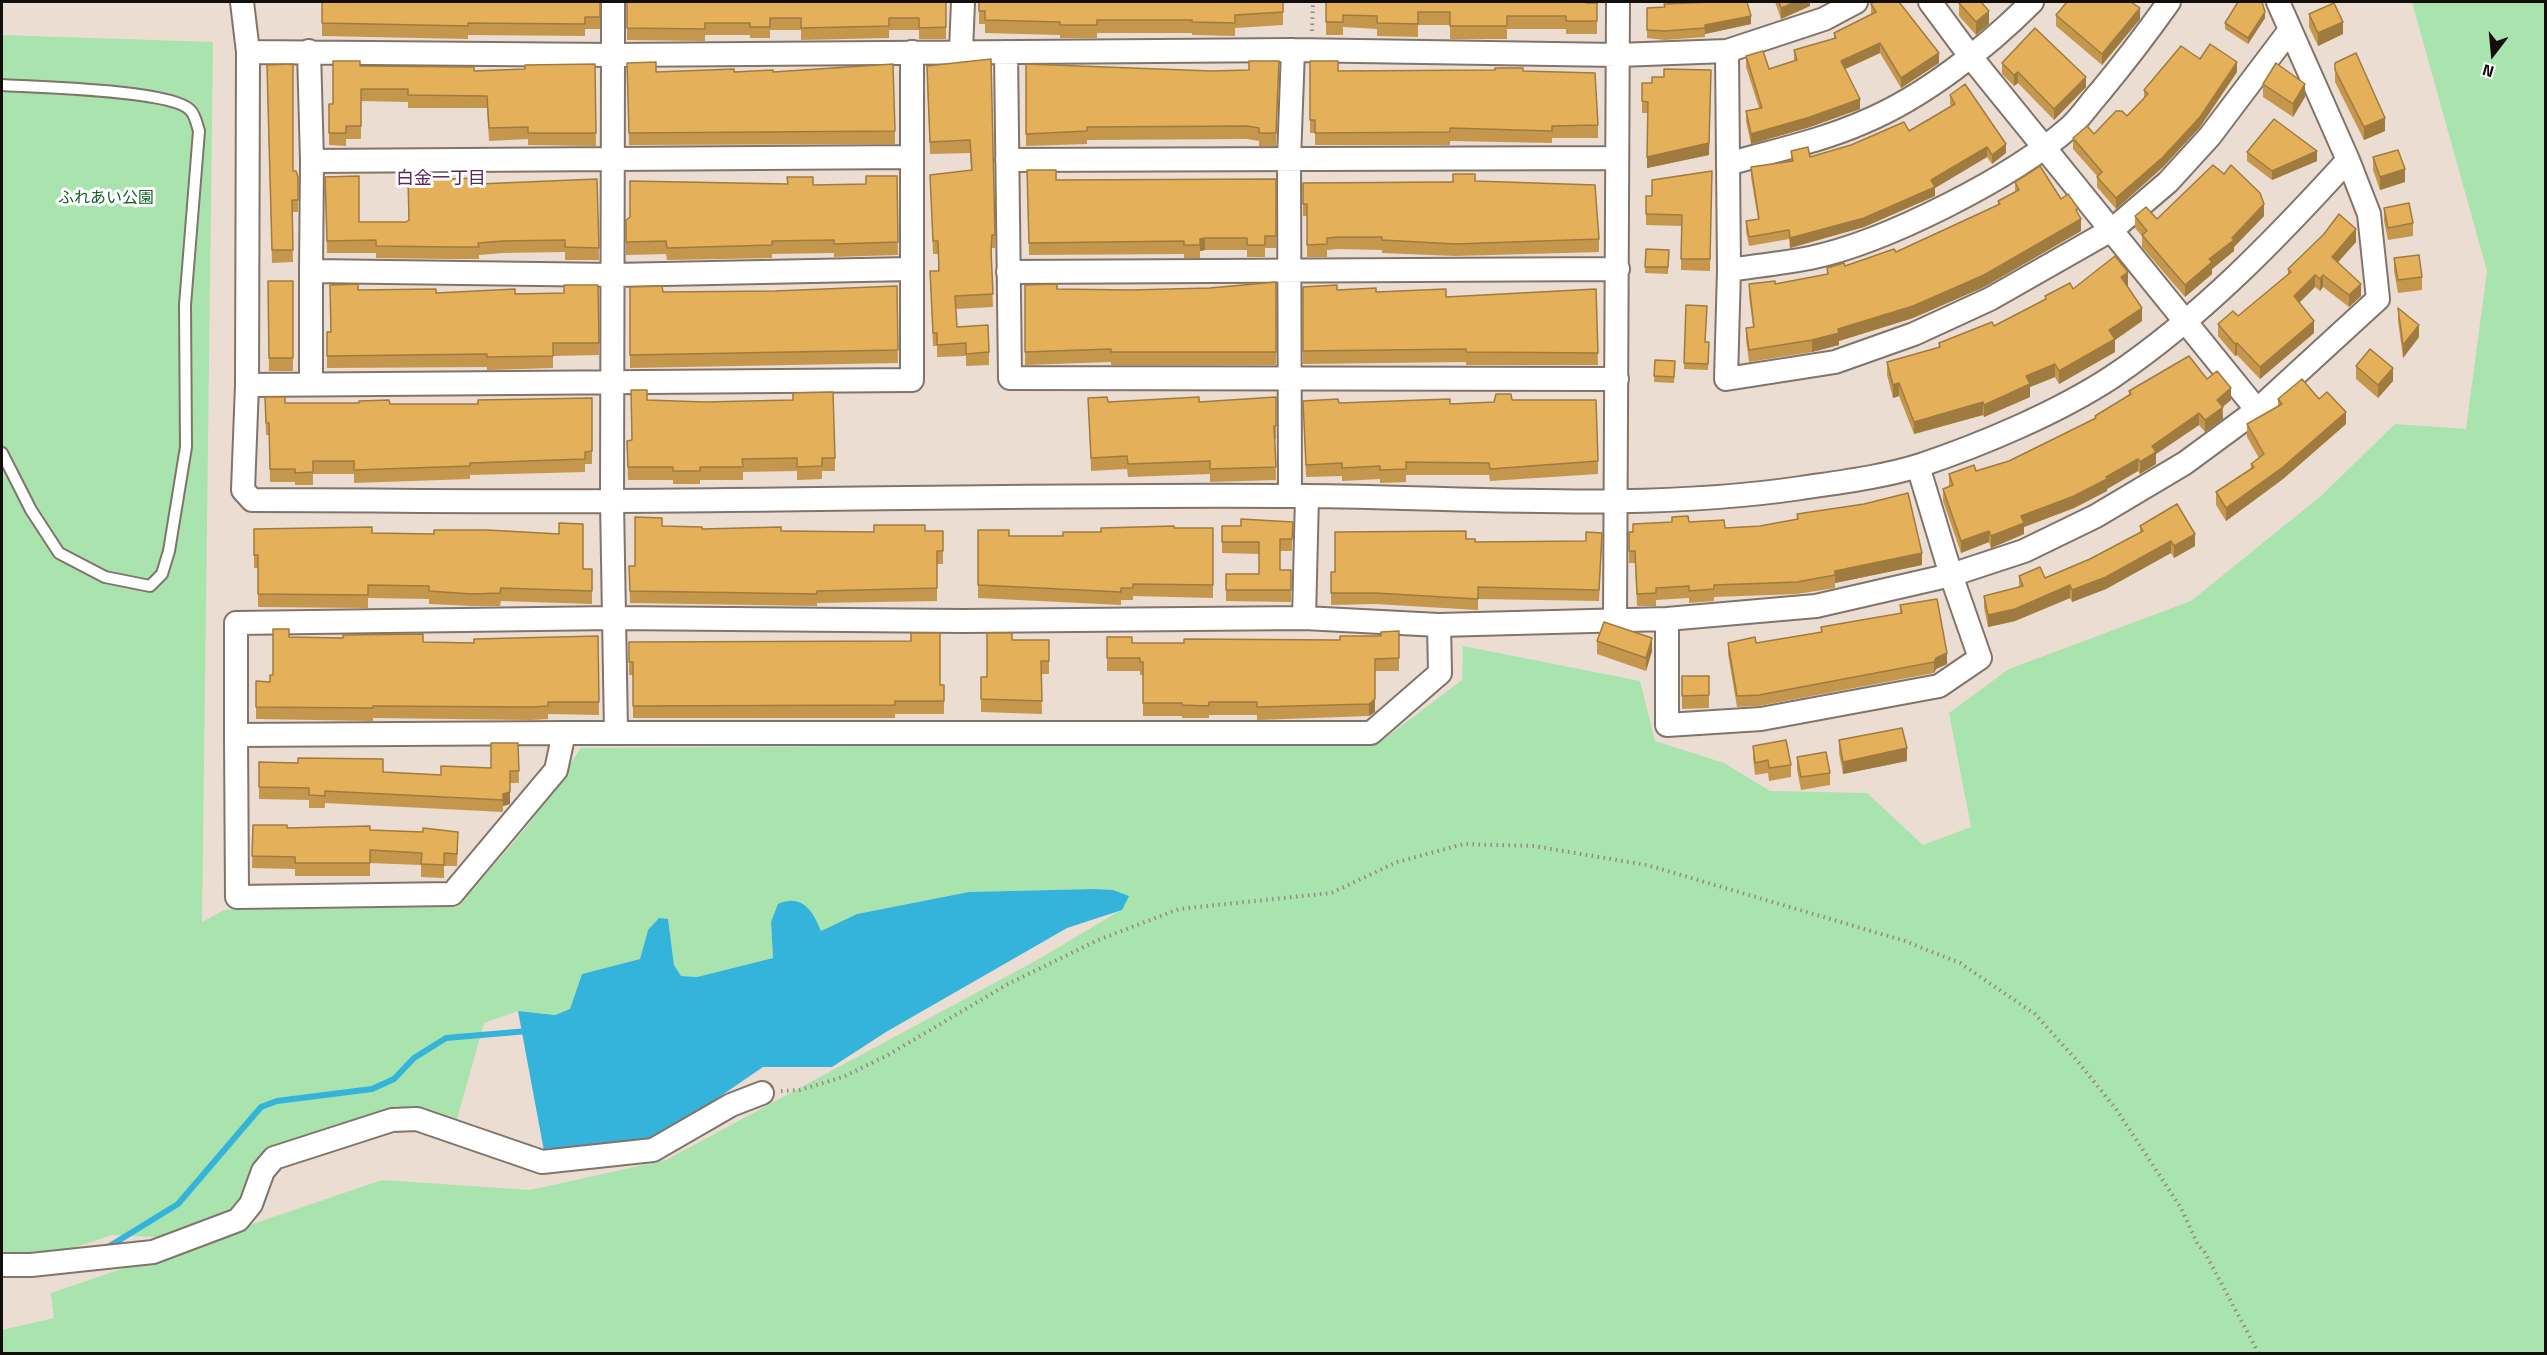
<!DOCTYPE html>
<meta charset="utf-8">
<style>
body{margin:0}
#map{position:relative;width:2547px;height:1355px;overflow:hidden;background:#ebddd1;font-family:"Titillium Web",sans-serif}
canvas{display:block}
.frame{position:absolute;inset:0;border:3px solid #130e0a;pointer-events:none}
.north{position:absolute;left:2463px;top:24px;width:60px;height:60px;-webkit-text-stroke:4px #fff;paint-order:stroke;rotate:196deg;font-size:16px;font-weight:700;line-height:24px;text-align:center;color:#130e0a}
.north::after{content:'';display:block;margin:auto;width:21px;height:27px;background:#130e0a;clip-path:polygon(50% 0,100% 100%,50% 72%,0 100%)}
</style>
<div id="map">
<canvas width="2547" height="1355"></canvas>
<div class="frame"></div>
<div class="north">N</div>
</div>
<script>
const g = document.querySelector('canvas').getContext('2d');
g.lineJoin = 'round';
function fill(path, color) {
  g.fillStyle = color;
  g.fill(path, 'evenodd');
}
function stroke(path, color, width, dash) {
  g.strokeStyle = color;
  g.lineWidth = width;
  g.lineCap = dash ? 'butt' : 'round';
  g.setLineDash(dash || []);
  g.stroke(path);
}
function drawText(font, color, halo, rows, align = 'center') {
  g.font = font + ' "Titillium Web","Noto Sans JP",sans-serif';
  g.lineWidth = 6;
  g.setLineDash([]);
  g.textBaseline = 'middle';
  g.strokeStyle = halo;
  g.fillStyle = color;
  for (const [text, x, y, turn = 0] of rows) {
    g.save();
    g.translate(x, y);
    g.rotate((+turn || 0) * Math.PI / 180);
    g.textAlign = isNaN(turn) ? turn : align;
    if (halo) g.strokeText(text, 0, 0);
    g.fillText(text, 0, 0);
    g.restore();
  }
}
fill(new Path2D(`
 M2412 2H2545V1353L2 1354V1330L54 1318 51 1293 382 1180 530 1190 666 1160 1039 959 1121 910 1093 889 969 892 858 914 821 931 771 922 773 958 697 977 681 976 674 965 668 919 648 930 640 959 582 974 570 1009 555 1015 518 1011 484 1023 457 1119 396 1106 267 1148 237 1214 173 1238 112 1235 45 1257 2 1258V35L213 42 202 922 224 910 458 907 529 824 581 748 1380 742 1462 680 1463 646 1640 681 1655 741 1724 763 1770 791 1867 793 1923 845 1971 827 1949 713 2009 669 2191 601 2321 496 2395 424 2466 429 2487 271Z`), '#a9e3ae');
fill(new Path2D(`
 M1093 889 1113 890 1129 896 1122 910 1067 928 886 1032 832 1067H763L652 1143 544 1151 518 1011 555 1015 570 1009 582 974 640 959 648 930 659 918 668 919 674 965 681 976 697 977 773 958 771 922 778 904C802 893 813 911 821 931L857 914 969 892Z`), '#34b4da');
stroke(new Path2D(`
 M108 1247 178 1204 261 1107 277 1101 372 1089 394 1079 414 1058 446 1038 528 1031`), '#34b4da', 6);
const lane = new Path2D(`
 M2 85C33 87 173 90 190 110 195 114 197 125 199 131L185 305 186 447 169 551 162 574 150 586 105 577 59 553 31 510 2 453`);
const street = new Path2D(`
 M242 2 248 52 247 385 243 490 252 500C374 500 496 502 617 501 846 500 1075 494 1304 496 1470 497 1637 512 1801 488 1841 482 1883 477 1921 465 1983 444 2057 413 2112 377 2201 317 2276 239 2348 160L2278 2
 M613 2V55L1293 50 1618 55 1727 51 1824 19 1856 2
 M1930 2 1970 56 2257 410
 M309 51 312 161 311 271 614 275 911 269
 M961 51 963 2
 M1727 51 1729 270 1726 379 1835 362 1914 334 1990 299 2113 229 2168 182 2210 136 2290 30
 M248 52 613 55 612 502 616 731
 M1006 52 1010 378 1617 379
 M1007 160 1617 158
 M312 161 911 157
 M1728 164C1773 151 1821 141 1864 122 1924 97 1987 47 2032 2
 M1729 270C1756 266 1784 263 1810 258 1886 242 2012 178 2070 127 2081 117 2090 103 2100 92 2124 63 2147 33 2169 2
 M1008 272 1618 269
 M311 383V271
 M247 385 912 380V52
 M1918 466 1951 575 1980 658 1939 686 1761 719 1667 725V619L1816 606 1951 575 2024 551 2096 516 2185 463 2257 410 2378 299 2369 214 2348 160
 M1290 496 1289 159 1293 50
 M1304 618 1307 496
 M1615 621 1618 2
 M564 733 236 735 237 897 452 894 556 770 564 733H1371L1440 673 1439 625 1667 619
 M236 735V623L613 618 963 621 1304 618 1439 625
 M2 1265H31L153 1252 238 1220 251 1204 263 1171 274 1158 392 1120 417 1119 542 1162 653 1150 731 1105 762 1093`);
stroke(lane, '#81746a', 14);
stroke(street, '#81746a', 26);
stroke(new Path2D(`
 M1312 31 1313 2
 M781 1091 800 1090 843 1077 888 1055 1008 984 1098 940 1179 909 1331 893 1397 862 1464 844 1534 846 1647 865 1905 941 1960 963 2035 1014 2079 1063 2116 1109 2181 1208 2198 1245 2204 1251 2259 1354`), '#958a82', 4, [1.5, 4.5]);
stroke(lane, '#fff', 10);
stroke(street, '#fff', 22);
fill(new Path2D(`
 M322 2H600V29H585V36L468 35V39L322 36Z
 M627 2H946V39H919V30H889V38L801 40V30H770V38H750V35H705V41L627 40Z
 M979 2H1283V25L1235 28V36L1192 35V33H1097V38H1060V35L985 33V24H979Z
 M1326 2 1597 3V34H1566V29H1507V39H1450V25H1418V37L1377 36V29L1343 27V35H1326Z
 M1775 2H1810V6L1781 19Z
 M1959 3 1989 24 1976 35 1959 16Z
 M1871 4 1939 63 1901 88 1880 53 1845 69 1860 109 1810 127 1751 144 1746 121V111L1759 108 1746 67V56L1769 69 1794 61V50L1834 38V33L1871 14Z
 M1647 8 1751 24 1705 34V37L1665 40 1647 38Z
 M2309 14 2343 34 2318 46 2309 27Z
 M2056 15 2140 19 2102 65 2056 26Z
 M2265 18 2248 44 2225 29V23Z
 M991 59 995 235V248H992L991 258 993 307 956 309 957 327 989 352V365L966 366V356L937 357V346H933L930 271H938V254H933L930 175 971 170 970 153 930 154 927 79Z
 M2200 59 2237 72 2200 127 2163 167 2116 209 2097 187V176L2073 149V138L2094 134 2127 116 2144 98V90Z
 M627 63 656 72H773L895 131V144L629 145Z
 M2002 63 2086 87 2054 120 2018 83 2014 86 2002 74Z
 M2335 63 2385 131 2364 140 2335 82Z
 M595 64 596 146 528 145V139L489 141 487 108H408V102L361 101V139H346V146L329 145V104H333L360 66 474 71 525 69Z
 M1026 64 1279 74 1276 146H1259V141L1247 139 1087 140V144L1026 146Z
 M1338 71H1523L1598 125V138H1552V143L1450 141V145H1315V133H1310V120Z
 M267 78 293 171 298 177V212H292L293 262 272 263Z
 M1642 83 1709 155 1647 168 1648 113H1642Z
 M2263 84 2305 97 2293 117 2263 97Z
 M1950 95 2006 153 1992 164 1987 157 1935 188V196L1864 227 1790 248 1789 239 1749 246 1746 231V221L1758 219 1751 177V167L1791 161V151L1810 157 1909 131 1951 106 1950 104Z
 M2247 152 2317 161 2272 180 2247 161Z
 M2373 157 2405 182 2380 190 2373 170Z
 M1027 170 1056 180 1276 179V248H1265V257H1247V250H1205L1200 251V258H1184V254L1029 255Z
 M1712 171 1710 271 1681 270V226L1646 225V196H1652Z
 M897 176 898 255 834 257V253L772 254V258L667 260 666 254 626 255V220L813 185 866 184Z
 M325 177 359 222H406L478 184 597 179 599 260H565V252L503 253 479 255V259H451L376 258V253H327Z
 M1475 181 1599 239V252L1455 256 1382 253V250L1338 249 1327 250V257H1307V216H1303V183Z
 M2015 182 2061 199 2078 214 2081 231 1984 287 1913 318 1839 341V345L1812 352 1749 362 1746 340V328L1753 327 1749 296V284H1775L1827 274V268L1845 266 1896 252 1998 205V201L2015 192Z
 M2384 208 2413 223V236L2388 240 2384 221Z
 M2135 216 2157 219 2264 216 2234 247V251L2212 269V274L2185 297 2142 247V236L2135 228Z
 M2356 242 2338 262 2361 296 2349 307 2323 287 2320 291 2315 287 2299 303 2314 333 2260 379 2237 355 2235 356 2218 336V324L2238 316 2288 274V269Z
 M1646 249 1669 250 1668 274 1645 273Z
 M2394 258 2422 277V290L2398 293 2394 271Z
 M268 281H293V371H269Z
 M1276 282V365H1111V362L1025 365V285L1057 289 1130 290 1210 288Z
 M598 285 599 355 553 356V368L487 370V367L327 368V332H331L358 290 436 293H564Z
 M2128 285 2127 286 2142 321 2115 340V352L2059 384 2055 377 2030 387V397L1984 417 1983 415 1914 434 1899 396 1893 398 1887 375V362L1939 348V343L1994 326 2045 300V296L2073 289Z
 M897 286 898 363 630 368V287L663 292 775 291Z
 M1303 287 1337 290 1446 297 1596 289 1598 365H1466V362L1303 364Z
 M2398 308 2419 337 2403 358 2398 321Z
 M1707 312 1705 342H1709L1708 370 1684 369V363Z
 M1655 360 1675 361 1674 383 1654 382Z
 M2356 366 2393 381 2378 398 2356 379Z
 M2207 379 2231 400 2223 407V419L2205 432 2199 425 2156 454V464L2140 474 2138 471 2107 489V491L2074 508 2024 527V534L1991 548 1989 542 1961 553 1943 501V489L1949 486V474L1976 471 2009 461 2095 419V416L2129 395V391Z
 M265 397 285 403 390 404H478L592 398V464H585V472L470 475V479L354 483V474H313V485H295V482H270L269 435H266Z
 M1276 397V439H1275L1276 480 1210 482V474L1128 477 1127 469 1091 471 1088 398 1108 402H1199Z
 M2278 399H2319L2346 424 2283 479 2226 521 2216 505V492L2251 469V464L2259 458 2247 437V424L2278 406Z
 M647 400 835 458V471H822V479L797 480V471L743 472V480H700V484H673V480H628L627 441H632Z
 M1512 400 1598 461V474L1490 481 1489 475H1406V482L1380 483V479L1342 481V476L1306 477 1303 401 1339 403 1450 404 1494 402Z
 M1797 514 1922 565 1835 583V588L1797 594 1714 597V601L1689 603V598L1656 600V606H1637L1635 563H1629V532L1689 522 1725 528 1760 526 1797 519Z
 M1293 522 1292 551H1280V570H1291V602L1226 601V574H1259V554L1222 553V526H1241Z
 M662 526 702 529 874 532 943 531V564H937V601L817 603V606L630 603 629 566H635Z
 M2140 526 2195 546 2174 558 2171 553 2106 589 2072 602 2070 598 2015 621 1988 627 1984 608V596L2019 587V576L2045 578 2090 559 2140 533Z
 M1174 528H1213V598L1133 596V600H1121V605L978 598V530L1009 536H1063L1101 532Z
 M254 529 372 533 434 534 583 569H592V604L501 601 500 606H472L429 604V599L368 598V608L258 607V568H254Z
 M1475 542 1602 544 1599 601 1478 599V610L1375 604 1331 605V572H1335Z
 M1900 605 1947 664 1936 669 1934 673 1759 706 1737 707 1728 654V643H1756L1821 632V627L1900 613Z
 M1399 631V671H1375V712L1369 716 1257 720V715H1209V718H1182V716H1143V675H1140V671H1107V637L1132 643H1184L1340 640 1381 636Z
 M598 636 599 715 548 714V719L531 720 373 718V721L256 719V681L270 682 289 637 343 638 423 642 474 643Z
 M1012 640H1049V674H1041L1042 714 981 712V677H987Z
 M1597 641 1652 651 1646 671 1597 654Z
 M629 642 944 685V714H895V718H633V675H629Z
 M1682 676H1709V708L1682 709Z
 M1839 740 1907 761 1843 774 1839 753Z
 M518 743 519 783H510V804L503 806V812L325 803V808H309V800L259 799V762L383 772 441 775 491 768Z
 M1753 746 1791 765V777L1769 781 1768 773 1755 775 1753 758Z
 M1797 757 1830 773V785L1801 790 1797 770Z
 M253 825 287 828 423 832 458 845 457 866H444V878L421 877V865L370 863V876H295V869L252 868Z`), '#c4974d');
fill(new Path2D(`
 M1795 2H1810V6L1781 19V8Z
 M2140 8V19L2102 65V54Z
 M1989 11V24L1976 35V22Z
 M2265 12V18L2248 44V38Z
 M1751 16V24L1705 34V25Z
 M2343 22V34L2318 46V33Z
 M1880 43V53L1841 71V61Z
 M1939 53V63L1901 88V78Z
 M2237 62V72L2200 127 2163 167 2116 209V198Z
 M2018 72V83L2014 86V75Z
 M2086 77V87L2054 120V109Z
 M1711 81 1709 155 1647 168V157Z
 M2305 84V97L2293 117V104Z
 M1860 99V109L1810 127 1751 144V134Z
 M2385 118V131L2364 140V127Z
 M2006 144V153L1992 164V155Z
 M1987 147V157L1935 188V196L1864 227 1790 248V238L1931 180Z
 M2317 151V161L2272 180V171Z
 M2405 169V182L2380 190V177Z
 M2264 204V216L2234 247V251L2212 269V274L2185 297V285L2209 259 2232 238Z
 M2081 219V231L1984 287 1913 318 1839 341V345L1812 352V340Z
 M2356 229V242L2332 269V257Z
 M1205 238V250L1200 251V239Z
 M2128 272V285L2121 290V277Z
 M2315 275V287L2294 308V296Z
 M2323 275V287L2320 291V279Z
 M2361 284V296L2349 307V295Z
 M2142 308V321L2115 340V352L2059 384V371L2109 330Z
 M2314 321V333L2260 379V367Z
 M2419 325V337L2403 358V345Z
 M2237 343V355L2235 356V344Z
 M2055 364V377L2030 387V397L1984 417V405L2026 376Z
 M2393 368V381L2378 398V385Z
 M1899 383V396L1893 398V385Z
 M2231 388V400L2222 407 2223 419 2205 432V420L2217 400Z
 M1983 402V415L1914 434V422Z
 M2346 412V424L2283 479 2226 521V508Z
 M2199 413V425L2156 454V464L2140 474V462L2152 446Z
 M2138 459V471L2107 489V491L2074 508 2024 527V534L1991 548V536L2021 516 2106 477Z
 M1989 531V542L1961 553V541Z
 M2195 534V546L2174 558V546Z
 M2171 541V553L2106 589 2072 602V590Z
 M1922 553V565L1835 583V571Z
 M2070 585V598L2015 621 1988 627V615Z
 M1652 638V651L1646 671V658Z
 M1947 653V664L1936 669 1934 673V662L1936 658Z
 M1375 659V712L1369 716V704Z
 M1907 748V761L1843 774V762Z
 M510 792V804L503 806V812V794Z`), '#a07b3f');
const building = new Path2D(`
 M322 2H600V17H585V24L468 23V26L322 23Z
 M627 2H946V27L919 28V18H889V26L801 28V18H770V27H750V23H705V29L627 28Z
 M979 2H1283V12L1235 15V23L1192 22V20H1097V25H1060V22L985 20V11H979Z
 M1326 2H1586V3H1597V21H1566V16H1507V26H1450V12H1418V24L1377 23V16L1343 15V22H1326Z
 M1712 2H1747L1751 16 1705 25V28L1665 31 1647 30V8L1665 7 1664 4Z
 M1779 2H1795L1781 8Z
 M1874 2H1899L1939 53 1901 78 1880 43 1841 61 1860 99 1810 117 1751 134 1746 111 1762 108 1746 56 1763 51 1769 69 1797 60 1794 50 1836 38 1834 33 1876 12 1871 4Z
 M1961 2H1981L1989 11 1976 22 1959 3Z
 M2067 2H2131L2140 8 2102 54 2056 15Z
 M2238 2H2262L2265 12 2248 38 2225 23Z
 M2334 3 2343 22 2318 33 2309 14Z
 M2035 28 2086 77 2054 109 2018 72 2014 75 2002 63Z
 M2210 44 2237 62 2200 117 2163 157 2116 198 2097 177 2102 172 2073 138 2087 126 2094 134 2116 111H2122L2127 116 2148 94 2144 90 2181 46 2200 59Z
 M2356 53 2385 118 2364 127 2335 70V63Z
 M991 59 995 235H992L991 250 993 294 955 296 957 327 988 325 989 352 966 354V343L937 345V333H933L930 271H939L938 241H933L930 175 972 170 970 140 930 142 927 66Z
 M333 61H360V66L474 67V71L525 69V65L595 64 596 133H528V127L489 128 487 96 408 95V89H361V126H346V133H329V104H333Z
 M1249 61H1279L1276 133H1259V128L1247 126 1087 127V131L1026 134V64L1211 71 1249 70Z
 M1310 61H1338V71L1495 70V68H1523V71L1595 73 1598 125 1552 126V131L1450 128V132L1315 133V120H1310Z
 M656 62V72L734 69V72L773 70V72L893 64 895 131 629 133 627 63Z
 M2276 63 2305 84 2293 104 2263 84Z
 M293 64V171H296L298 177V200H292L293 250H272L267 65Z
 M1664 69 1711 70 1709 143 1647 157 1648 102 1642 101V83H1652V77H1664Z
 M1965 84 2006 144 1992 155 1987 147 1931 180 1935 187 1864 218 1790 238 1789 230 1749 237 1746 221 1759 219 1751 167 1793 161 1791 151 1808 147 1810 157 1851 145 1904 122 1909 131 1955 104 1950 95Z
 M2274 119 2317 151 2272 171 2247 152Z
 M2398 150 2405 169 2380 177 2373 157Z
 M2213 165 2224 174 2231 165 2260 193 2264 204 2232 238 2234 240 2209 259 2212 262 2185 285 2142 235 2147 231 2135 216 2146 207 2157 219Z
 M2040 166 2061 199 2068 194 2078 208 2076 210 2081 219 1984 275 1913 306 1838 329 1839 333 1812 340 1749 350 1746 328 1754 327 1749 284 1775 281V284L1828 274 1827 268 1844 263 1845 266 1894 249 1896 252 2000 204 1998 201 2019 190 2015 182Z
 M1027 170H1056V180L1276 179V236H1265V245H1247V238H1205L1200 239V245H1184V241L1029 243Z
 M1712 171 1710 259H1681L1682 215 1646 214V196H1652V180Z
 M1453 174H1475V181L1595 185 1599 239 1455 244 1382 240V237H1338L1327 238V244L1307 245V204H1303V183L1453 182Z
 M359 176V222H406L409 220 408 180 478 178V184L597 179 599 248 565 247V240L503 241 478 243 479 247H451L376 246V240L327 241 325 177Z
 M866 176H897L898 242 834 244V240L772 241V245L667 248 666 241 626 242V220L630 217V181L788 184 787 177H813V185L866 184Z
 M2409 203 2413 223 2388 228 2384 208Z
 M2339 214 2356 229 2332 257 2361 284 2349 295 2323 275 2320 279 2315 275 2294 296 2314 321 2260 367 2237 343 2235 344 2218 324 2233 311 2238 316 2291 272 2288 269 2324 234Z
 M1646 249 1669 250 1668 267H1645Z
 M2419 255 2422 277 2398 280 2394 258Z
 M2115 256 2128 272 2121 277 2142 308 2109 330 2115 339 2059 371 2055 364 2026 376 2030 384 1984 405 1983 402 1914 422 1899 383 1893 385 1887 362 1940 347 1939 343 1992 322 1994 326 2046 299 2045 296 2070 283 2073 289Z
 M268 281H293V358H269Z
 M1276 282V352H1111V349L1025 352V285L1057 284V289L1130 290 1210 288Z
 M358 284V290L436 289V293L515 289V294L564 293V285H598L599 343H553V356L487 357V354L327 356V332H331L330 285Z
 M1337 285V290L1376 288V292L1446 289V297L1596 289 1598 353 1466 352V349L1303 351V287Z
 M662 286 663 292 775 291 897 286 898 350 630 355V287Z
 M1686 305 1707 306 1705 342H1709L1708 364 1684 363Z
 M2398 308 2419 325 2403 345Z
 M2370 349 2393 368 2378 385 2356 366Z
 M2189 356 2207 379 2217 371 2231 388 2217 400 2223 407 2205 420 2199 413 2152 446 2156 452 2140 462 2138 459 2106 477 2107 479 2074 496 2021 516 2024 523 1991 536 1989 531 1961 541 1943 489 1953 485 1949 474 1974 465 1976 471 2009 461 2096 418 2095 416 2131 394 2129 391Z
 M1655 360 1675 361 1674 377 1654 376Z
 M2302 379 2319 399 2327 392 2346 412 2283 467 2226 508 2216 492 2254 467 2251 464 2264 454 2247 424 2282 404 2278 399Z
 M631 390H647V400L705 402 793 400V393L833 392 835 458H822V466L797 467V458L742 459 743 467H700V471H673V467H628L627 441 632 440Z
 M1496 394H1511L1512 400H1596L1598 461 1490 469 1489 463 1406 462V469L1380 470V466L1342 468V463L1306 465 1303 401 1338 399 1339 403 1450 399V404L1494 402Z
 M265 397H285V403H359V401L389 400 390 404H478V400L592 398V451L585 452V459L470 463V466L354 470V461H313V472L295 473V469H270L269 423H266Z
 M1107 397 1108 402 1199 397V402L1276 397V426H1274L1276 467 1210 469V461L1128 464 1127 456 1091 458 1088 398Z
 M1908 493 1922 553 1835 571V575L1797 582 1714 585V589L1689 591V586L1656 588V593L1637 594 1635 551H1629V532H1633V524L1672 522V517L1688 516 1689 522 1724 520 1725 528 1760 526 1798 519 1797 514 1864 504Z
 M2177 504 2195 534 2174 546 2171 541 2106 577 2072 590 2070 585 2015 609 1988 615 1984 596 2023 586 2019 576 2040 567 2045 578 2090 559 2143 531 2140 526Z
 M635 517 662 518V526L702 527V529L781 527V531L874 532V525H925V531H943V551H937V588L817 591V594L630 591 629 566H635Z
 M1241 519 1293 522 1292 539H1280V570H1291V590H1226V574H1259V542H1222V526H1241Z
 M559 523 583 524V569H592V591L501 588 500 593 472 594 429 591V586L368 585V595L258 594V555H254V529L372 527V533L434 534V530H487L559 534Z
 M1174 526V528H1213V585L1133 584V588H1121V592L978 585V530H1009V536H1063V532H1101V528Z
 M1466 531V539H1475V542L1586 541V532L1602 533 1599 590 1478 587V599L1375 593H1331V572H1335V532Z
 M1937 599 1947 653 1936 658 1934 662 1759 695 1737 696 1728 643 1755 637 1756 643 1822 632 1821 627 1902 613 1900 605Z
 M1604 622 1652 638 1646 658 1597 641Z
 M273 629H289V637L343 638V635L423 634V642L474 643V639L598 636 599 702H548V706L531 707 373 706V708L256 707V681L270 682V675H273Z
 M1399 631V658L1375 659V699L1369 704 1257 707V702H1209V706L1182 705V703H1143V662H1140V658H1107V637H1132V643H1184V639L1340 640V636H1381V632Z
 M911 633H940V685H944V701H895V705L633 706V662H629V642L911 641Z
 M987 633H1012V640H1049V661H1041L1042 701 981 699V677H987Z
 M1682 676H1709V695L1682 696Z
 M1902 728 1907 748 1843 762 1839 740Z
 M1786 740 1791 765 1769 768 1768 760 1755 763 1753 746Z
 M491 743H518L519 771H510V792L503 794V800L325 791V796L309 795V788L259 787V762L298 763V758L383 759V772L441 775V766L491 768Z
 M1826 752 1830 773 1801 777 1797 757Z
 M253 825H287V828L370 826V830L423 832V828L458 832 457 854 444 853V865L421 864 422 853 370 850V863H295V857L252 856Z`);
fill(building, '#e4b05a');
stroke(building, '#a07b3f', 1.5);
drawText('16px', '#0f6023', '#fff', [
 ["ふれあい公園",106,199]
]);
drawText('18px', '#592758', '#fff', [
 ["白金一丁目",441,180]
]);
</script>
